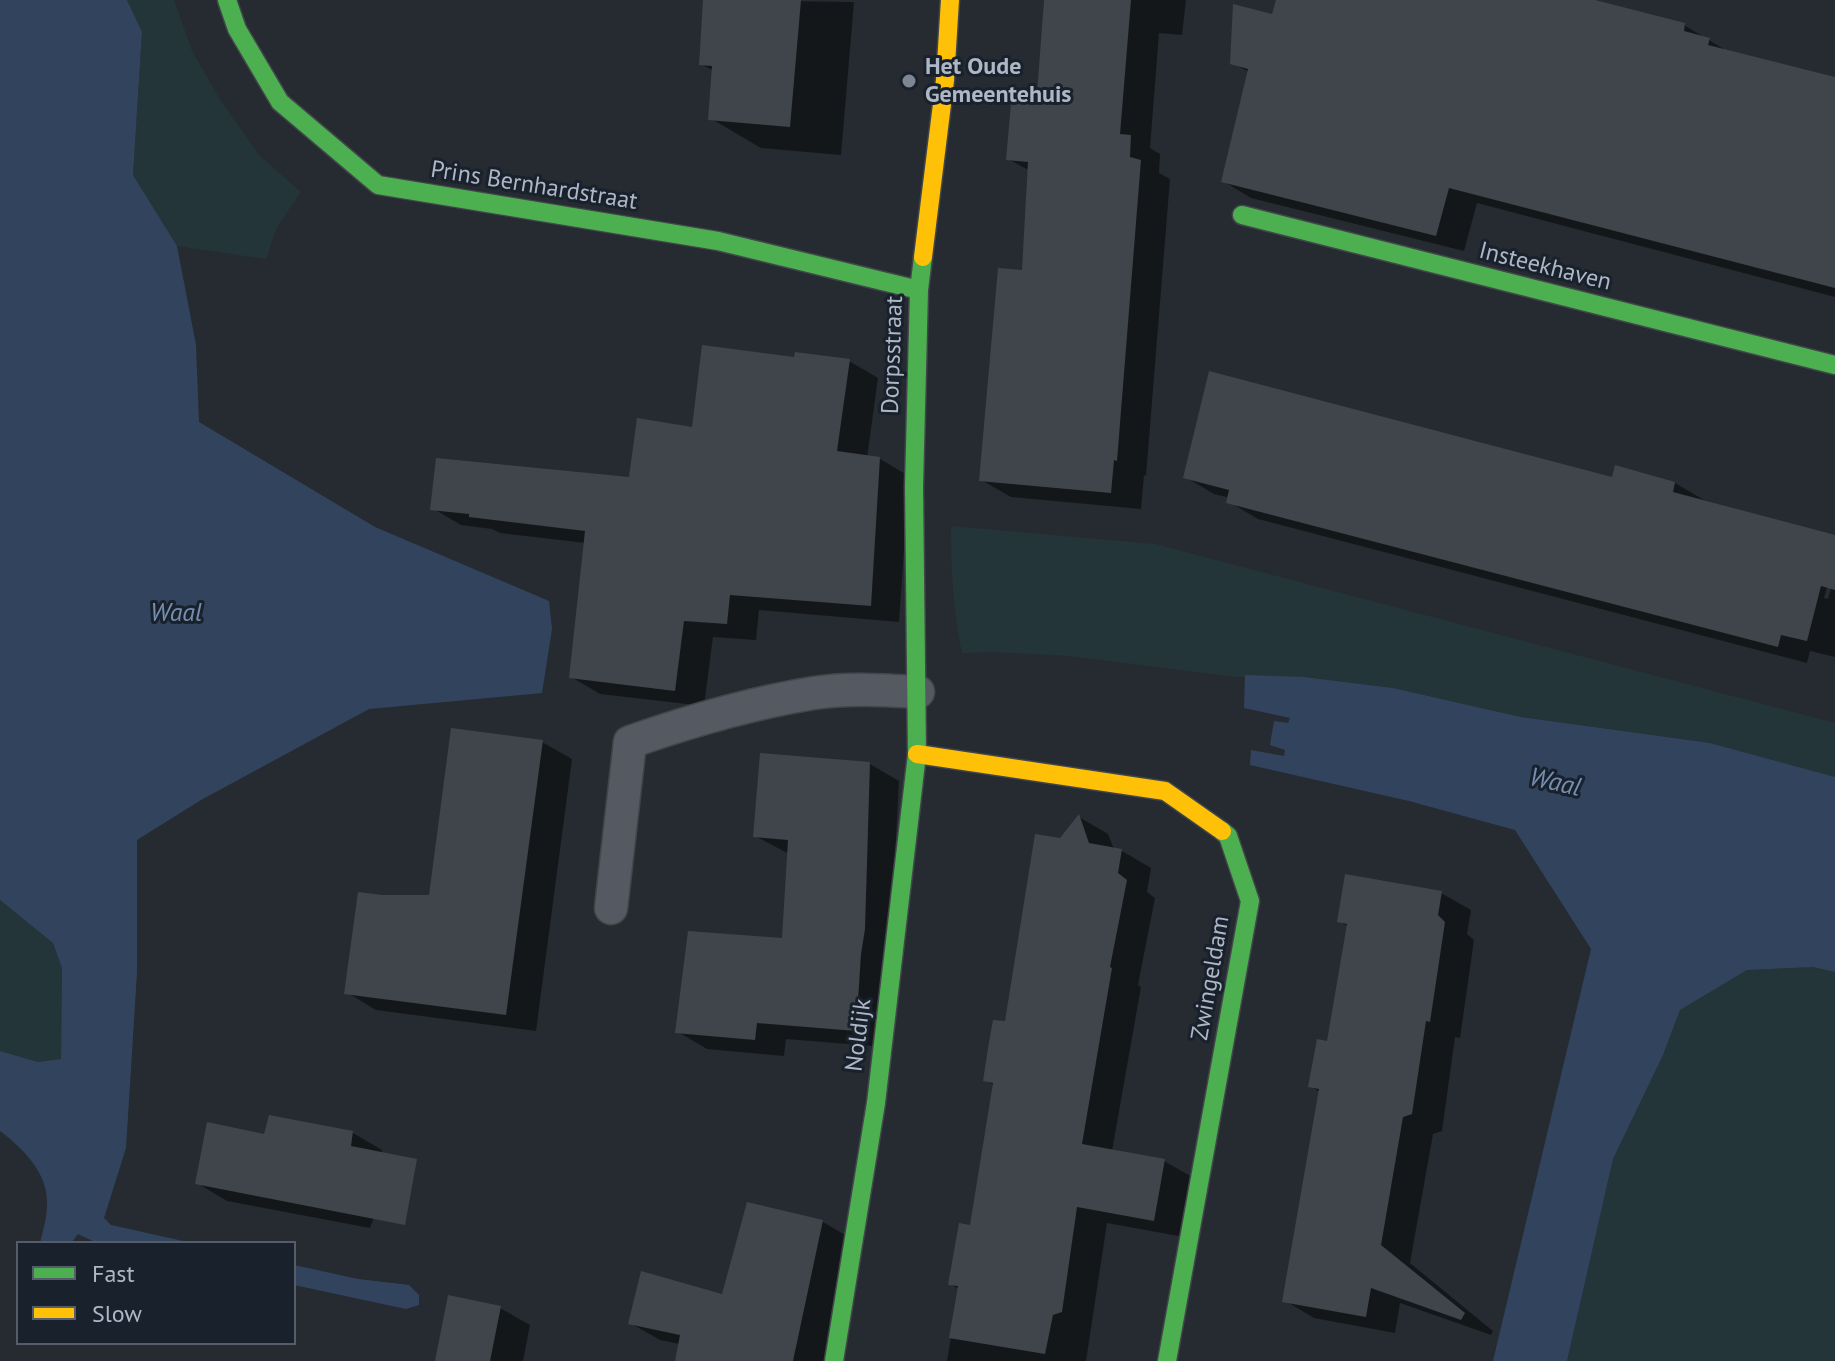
<!DOCTYPE html>
<style>
body{margin:0}
#map{position:relative;width:1835px;height:1361px;overflow:hidden;background:#262b32;font-family:"PT Sans",sans-serif}
canvas{display:block}
.legend{position:absolute;left:16px;top:1241px;width:280px;height:104px;box-sizing:border-box;background:#19212d;border:2px solid #555d6a;margin:0;padding:10px 14px;list-style:none;font-size:24px;color:#aeb7c5}
.legend li{display:flex;align-items:center;gap:16px;height:40px}
.legend b{width:40px;border:2px solid #555d6a}
</style>
<div id="map">
<canvas width="1835" height="1361"></canvas>
<ul class="legend">
<li><b style="height:10px;background:#4caf50"></b>Fast</li>
<li><b style="height:10px;background:#ffc107"></b>Slow</li>
</ul>
</div>
<script>
const g = document.querySelector('canvas').getContext('2d');
g.lineJoin = 'round';
function fill(path, color) {
  g.fillStyle = color;
  g.fill(path, 'evenodd');
}
function stroke(path, color, width, dash) {
  g.strokeStyle = color;
  g.lineWidth = width;
  g.lineCap = dash ? 'butt' : 'round';
  g.setLineDash(dash || []);
  g.stroke(path);
}
function drawText(font, color, halo, rows, align = 'center') {
  g.font = font + ' "PT Sans",sans-serif';
  g.lineWidth = 6;
  g.setLineDash([]);
  g.textBaseline = 'middle';
  g.strokeStyle = halo;
  g.fillStyle = color;
  for (const [text, x, y, turn = 0] of rows) {
    g.save();
    g.translate(x, y);
    g.rotate((+turn || 0) * Math.PI / 180);
    g.textAlign = isNaN(turn) ? turn : align;
    if (halo) g.strokeText(text, 0, 0);
    g.fillText(text, 0, 0);
    g.restore();
  }
}
fill(new Path2D(`
 M127 0H174L192 51 222 103 260 156 301 192 277 227 266 259 177 246 133 175 142 32Z
 M951 526 1155 544 1835 723V777L1710 743 1521 717 1393 688 1304 677H1237L1070 656 994 652 962 653C953 610 951 569 951 526Z
 M0 900 53 943 62 968 61 1059 38 1062 0 1051Z
 M1813 967 1835 972V1361H1567L1613 1159 1663 1055 1680 1010 1747 970Z`), '#233538');
fill(new Path2D(`
 M0 0H127L142 32 133 175 177 246 196 345 199 422 375 527 549 601 552 629 542 693 369 709 201 800 137 840V972L126 1148 104 1218 111 1225 192 1243H97L78 1234 71 1243H40C43 1231 47 1217 47 1205 49 1174 23 1148 0 1131V1051L38 1062 61 1059 62 968 53 943 0 900Z
 M1245 675 1304 677 1393 688 1521 717 1710 743 1835 777V972L1813 967 1747 970 1680 1010 1663 1055 1613 1159 1567 1361H1493L1591 949 1515 830 1409 801 1250 765 1251 750 1284 756 1285 750 1270 745 1274 721 1288 723 1290 718 1244 708Z
 M294 1265 358 1279 409 1285 419 1295V1305L406 1309 294 1285Z`), '#32445d');
fill(new Path2D(`
 M705 0 854 2 841 155 761 148 710 118 714 71 701 64Z
 M1044 0H1186L1182 35 1159 33 1150 148 1160 154 1159 173 1170 179 1146 476 1144 475 1141 509 1011 497 981 480 1023 272 1030 171 1008 159 1039 96Z
 M1278 0H1557L1684 25 1732 54 1835 79V297L1477 203 1464 251 1251 198 1223 181 1249 72 1232 63 1273 16Z
 M796 360 849 361 878 378 867 458 880 459 909 476 899 622 759 610 756 640 713 637 704 706 600 694 571 677 586 543 500 533 492 529 461 525 432 508 630 480 693 430Z
 M1185 477 1613 479 1675 483 1704 500 1835 537V559L1824 598 1828 599 1835 574V657L1810 651 1807 663 1258 519 1229 502 1230 498 1214 494Z
 M542 742 572 759 536 1031 376 1010 346 992 382 897H430Z
 M870 764 899 781 885 1047 786 1039 784 1056 707 1049 678 1032 784 941 789 854 755 836Z
 M1079 817 1108 834 1114 849 1122 851 1151 868 1147 892 1155 898 1138 985 1141 987 1112 1151 1164 1161 1194 1178 1184 1237 1107 1223 1086 1361H947L959 1289 950 1284 971 1227 995 1086 985 1080 1006 1024 1060 840Z
 M1441 893 1471 910 1467 934 1474 940 1460 1038 1455 1037 1442 1131 1433 1134 1410 1263 1493 1331 1491 1335 1400 1303 1395 1333 1314 1318 1284 1300 1320 1092 1310 1086 1329 1043 1349 927 1339 921Z
 M353 1133 382 1150 381 1160 393 1167 370 1228 227 1201 197 1183 266 1136Z
 M823 1222 852 1239 827 1361H677L680 1344 660 1340 630 1323 724 1297Z
 M500 1308 530 1325 523 1361H437Z`), '#0007');
fill(new Path2D(`
 M703 0H801L790 127 708 120 712 66 699 65Z
 M1044 0H1131L1120 134 1131 135 1130 157 1141 160 1117 461 1114 460 1111 493 979 481 998 268 1022 270 1028 162 1006 160 1012 92 1037 94Z
 M1276 0H1595L1685 23 1684 31 1710 38 1708 45 1835 77V288L1449 188 1436 236 1221 182 1248 69 1230 64 1233 4 1272 14Z
 M702 345 794 357 795 352 850 359 837 451 880 457 871 606 730 595 727 624 684 621 675 691 569 678 585 531 469 517V514L430 510 436 458 629 477 637 418 692 427Z
 M1209 371 1612 477 1615 465 1675 482 1673 492 1835 535V590L1821 586 1807 641 1781 635 1778 647 1226 503 1229 490 1183 478Z
 M451 728 543 740 506 1015 344 994 358 892 382 895H429Z
 M760 753 870 762 865 929 861 954 856 1031 757 1023 755 1040 675 1033 688 931 782 938 788 840 753 837Z
 M1079 814 1089 843 1122 849 1118 873 1127 880 1110 967 1112 968 1082 1144 1165 1159 1154 1221 1077 1207 1062 1312 1053 1315 1045 1354 949 1338 958 1286 948 1285 959 1223 970 1225 993 1083 983 1081 988 1048 993 1020 1005 1021 1035 834 1060 838Z
 M1345 874 1442 891 1438 915 1445 922 1430 1022 1426 1021 1412 1114 1403 1117 1381 1245 1465 1313 1461 1320 1371 1288 1366 1317 1282 1302 1319 1089 1308 1087 1317 1039 1327 1041 1347 924 1337 922Z
 M269 1115 353 1131 351 1146 417 1159 405 1225 195 1184 207 1122 264 1134Z
 M747 1202 823 1220 793 1361H675L680 1335 628 1324 641 1271 722 1294Z
 M448 1295 501 1306 490 1361H435Z`), '#40454b');
const lane = new Path2D(`
 M611 908 630 742C690 721 751 703 814 693 848 688 883 690 918 692`);
const fast = new Path2D(`
 M227 0 237 29 280 102 378 185 718 241 919 290
 M1242 215 1835 365
 M834 1361 876 1103 917 754 914 487 919 290 923 257
 M1167 1361 1250 901 1228 836 1222 831`);
const slow = new Path2D(`
 M923 257 945 80 950 0
 M917 754 1165 791 1222 831`);
stroke(lane, '#42464b', 35);
stroke(fast, '#42464b', 21);
stroke(slow, '#42464b', 21);
stroke(lane, '#555961', 32);
stroke(fast, '#4caf50', 18);
stroke(slow, '#ffc107', 18);
for (const [x, y, r, color] of [
 [909,81,8,"#7e8692"]
]) {
  const dot = new Path2D();
  dot.arc(x, y, r, 0, 2 * Math.PI);
  g.fillStyle = color;
  g.fill(dot);
  stroke(dot, '#19212d', 3);
}
drawText('bold 24px', '#aeb7c5', '#19212d', [
 ["Het Oude",925,67],
 ["Gemeentehuis",925,95]
], 'left');
drawText('24px', '#aeb7c5', '#19212d', [
 ["Prins Bernhardstraat",534,186,9],
 ["Insteekhaven",1545,267,14],
 ["Dorpsstraat",893,355,-88],
 ["Zwingeldam",1211,978,-80],
 ["Noldijk",859,1035,-83]
]);
drawText('italic 26px', '#748eaf', '#19212d', [
 ["Waal",176,614],
 ["Waal",1555,783,13]
]);
</script>
